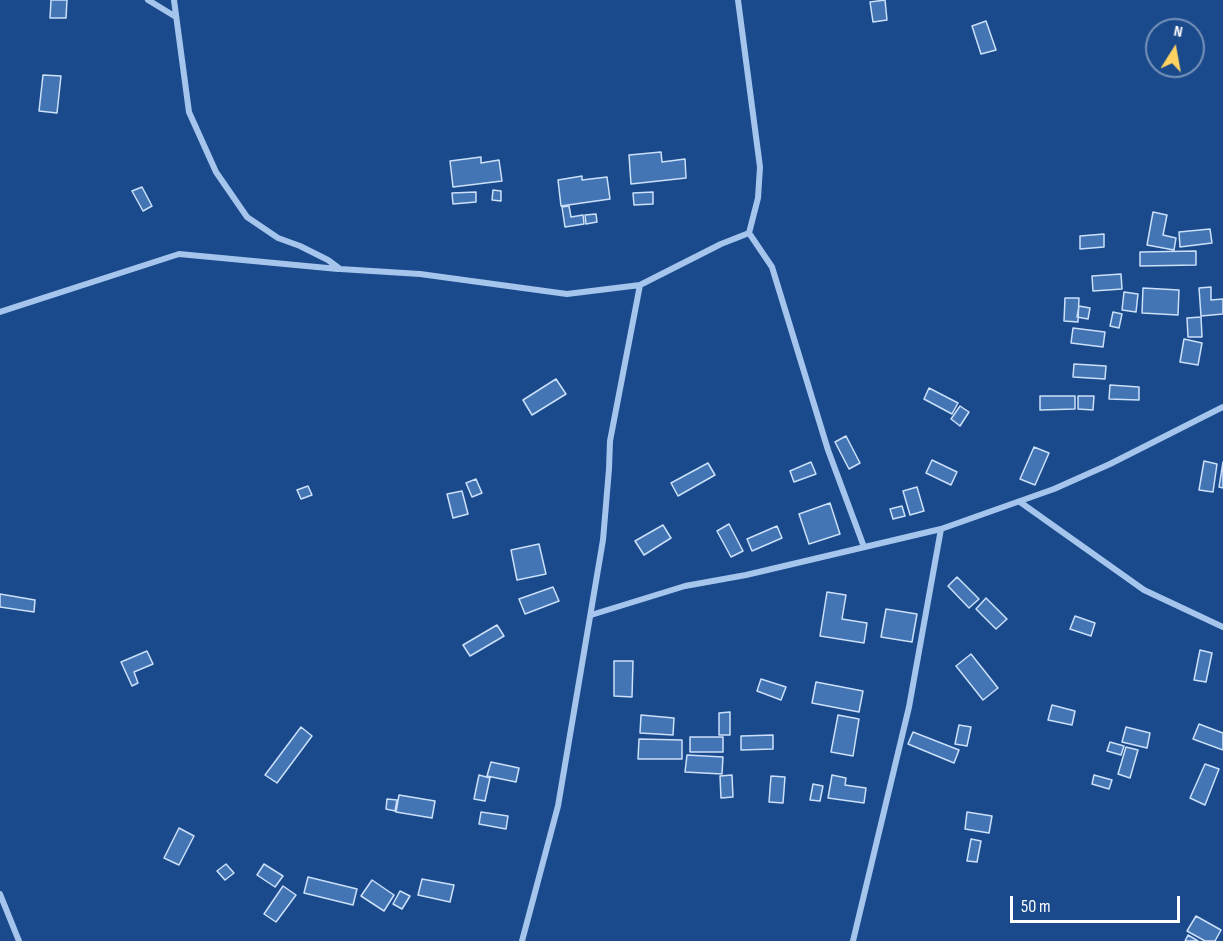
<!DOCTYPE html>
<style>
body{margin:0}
#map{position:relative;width:1223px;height:941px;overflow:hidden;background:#1a4a8b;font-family:"Sofia Sans Condensed",sans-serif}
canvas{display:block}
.north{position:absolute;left:1145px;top:18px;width:60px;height:60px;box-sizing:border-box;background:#1a4a8b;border:2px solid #7692b9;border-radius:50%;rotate:11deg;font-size:16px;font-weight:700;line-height:24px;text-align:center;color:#fff}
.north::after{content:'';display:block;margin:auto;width:21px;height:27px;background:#ffd362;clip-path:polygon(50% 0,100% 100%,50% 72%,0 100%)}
.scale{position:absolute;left:1010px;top:896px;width:170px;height:27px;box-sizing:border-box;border:3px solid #fff;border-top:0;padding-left:8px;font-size:18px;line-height:21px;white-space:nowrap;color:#fff;-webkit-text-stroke:4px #1a4a8b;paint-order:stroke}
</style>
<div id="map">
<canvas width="1223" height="941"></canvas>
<div class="north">N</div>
<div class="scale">50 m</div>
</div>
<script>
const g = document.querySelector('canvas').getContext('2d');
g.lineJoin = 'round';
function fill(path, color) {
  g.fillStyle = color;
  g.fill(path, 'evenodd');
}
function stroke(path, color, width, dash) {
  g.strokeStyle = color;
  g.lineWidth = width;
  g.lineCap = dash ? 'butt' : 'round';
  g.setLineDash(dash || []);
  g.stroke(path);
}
const building = new Path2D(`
 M51 0H67L66 18H50Z
 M885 0 887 20 873 22 870 2Z
 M986 21 996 50 981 54 972 26Z
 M43 75 61 76 57 113 39 111Z
 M661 152 662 162 685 159 686 178 631 184 629 155Z
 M481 157V163L499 160 502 181 453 187 450 161Z
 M582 176V180L607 177 610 199 561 206 558 180Z
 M142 187 152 206 143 211 132 191Z
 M493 190 501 191V201L492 200Z
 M476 192V202L453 204 452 193Z
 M653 192V204L634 205 633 193Z
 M569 206 571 217 583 215 584 224 565 227 562 207Z
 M1153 212 1167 215 1163 235 1176 238 1174 250 1147 245Z
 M596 214 597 222 586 224 585 215Z
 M1210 229 1212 243 1180 247 1179 232Z
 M1104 234V247L1080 249V236Z
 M1196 251V265L1140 266V252Z
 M1121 274 1122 289 1093 291 1092 276Z
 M1211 287V300L1223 299V314L1201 316 1199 288Z
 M1143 288 1179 290 1178 315 1142 313Z
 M1124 292 1138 294 1136 312 1122 310Z
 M1065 298H1079L1078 322 1064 321Z
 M1079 306 1090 308 1088 319 1077 317Z
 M1113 312 1122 314 1119 328 1110 326Z
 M1201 317 1202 337H1188L1187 318Z
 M1073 328 1105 332 1103 347 1071 343Z
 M1184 339 1202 343 1198 365 1180 362Z
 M1074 364 1106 366 1105 379 1073 377Z
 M556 379 566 394 532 415 523 400Z
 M1110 385 1139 387V400L1109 399Z
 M929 388 958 403 952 414 924 399Z
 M1040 396H1075V409L1040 410Z
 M1078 396H1094L1093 410 1078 409Z
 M960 406 969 412 960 426 951 419Z
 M846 436 860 463 849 469 835 442Z
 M1034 447 1049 453 1035 485 1020 479Z
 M932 460 957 472 951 485 926 473Z
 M1204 461 1217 464 1213 492 1199 490Z
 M811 462 816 474 794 482 790 471Z
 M1223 462V488L1219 487Z
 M708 463 715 475 678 496 671 483Z
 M476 479 482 493 472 497 466 483Z
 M308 486 312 495 301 499 297 490Z
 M917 487 924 511 910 515 903 491Z
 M462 491 468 514 453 518 447 494Z
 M830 503 840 534 809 544 799 514Z
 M902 506 905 516 893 519 890 509Z
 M729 524 743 551 731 557 717 531Z
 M663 525 671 538 644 555 635 541Z
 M777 526 782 538 752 551 747 539Z
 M539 544 546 574 517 580 511 550Z
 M957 577 979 599 969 608 948 586Z
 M553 587 559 601 525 614 519 599Z
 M827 592 846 595 842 619 867 623 864 643 820 636Z
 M0 594 35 600 34 612 0 607Z
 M986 598 1007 619 996 629 976 609Z
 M886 609 917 614 912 642 881 637Z
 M1075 616 1095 623 1091 636 1070 629Z
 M497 625 504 636 470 656 463 645Z
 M1200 650 1212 653 1206 682 1194 680Z
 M147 651 153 664 134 672 138 683 132 686 121 662Z
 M971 654 998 688 983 700 956 666Z
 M614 661H633L632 697 614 696Z
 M761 679 786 687 781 700 757 691Z
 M816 682 863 691 859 712 812 703Z
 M1052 705 1075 711 1072 725 1048 720Z
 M730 712V735H719V713Z
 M641 715 674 718 673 735 640 733Z
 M838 715 859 719 853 756 831 752Z
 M1199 724 1223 733V750L1193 739Z
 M959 725 971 727 967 746 955 744Z
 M301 727 312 736 277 783 265 775Z
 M1126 727 1150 733 1147 748 1122 742Z
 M913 732 959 750 954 763 908 744Z
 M773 735V749L741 750V736Z
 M690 737H723V752H690Z
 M639 739 682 740V759H638Z
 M1110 742 1124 746 1121 755 1107 751Z
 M1126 747 1138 750 1130 778 1118 774Z
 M687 755 723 757 722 774 685 772Z
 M491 762 519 768 516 782 487 776Z
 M1205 764 1219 769 1205 805 1190 798Z
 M479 775 490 778 485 801 474 799Z
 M732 775 733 797 721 798 720 776Z
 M832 775 846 778 845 785 866 788 864 803 828 798Z
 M1094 775 1112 780 1109 789 1092 784Z
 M771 776 785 777 783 803 769 802Z
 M813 784 823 786 820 801 810 800Z
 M399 795 435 801 432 818 396 812Z
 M387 799 397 800 395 811 386 809Z
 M481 812 508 816 506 829 479 824Z
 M967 812 992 816 989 833 965 829Z
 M179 828 194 836 179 865 164 858Z
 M971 839 981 841 977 862 967 861Z
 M226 864 234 873 225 880 217 871Z
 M264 864 283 876 275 887 257 875Z
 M308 877 357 889 353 905 304 893Z
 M422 879 454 885 450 902 418 895Z
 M372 880 394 895 384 911 361 896Z
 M283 886 296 895 276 922 264 914Z
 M400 891 410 896 402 909 393 904Z
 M1196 916 1221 930 1215 941H1205L1187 931Z
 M1188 935 1198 941H1185Z`);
fill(building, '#4374b4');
stroke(building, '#cbe0fa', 1.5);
stroke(new Path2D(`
 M148 0 176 17
 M174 0 189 112 216 172 247 217 278 238 300 246 328 260 340 269 420 274 567 294 640 285 721 244 749 233 758 198 760 167 738 0
 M749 233 772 267 828 450 864 547
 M0 312 179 254 338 269
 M1020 502 1144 590 1223 627
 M591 615 685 586 746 575 941 529 1054 489 1110 464 1223 407
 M0 894 19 941
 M522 941 558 806 603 540 609 469 610 441 640 285
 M853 941 909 707 941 529`), '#a5c5ed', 6);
</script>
